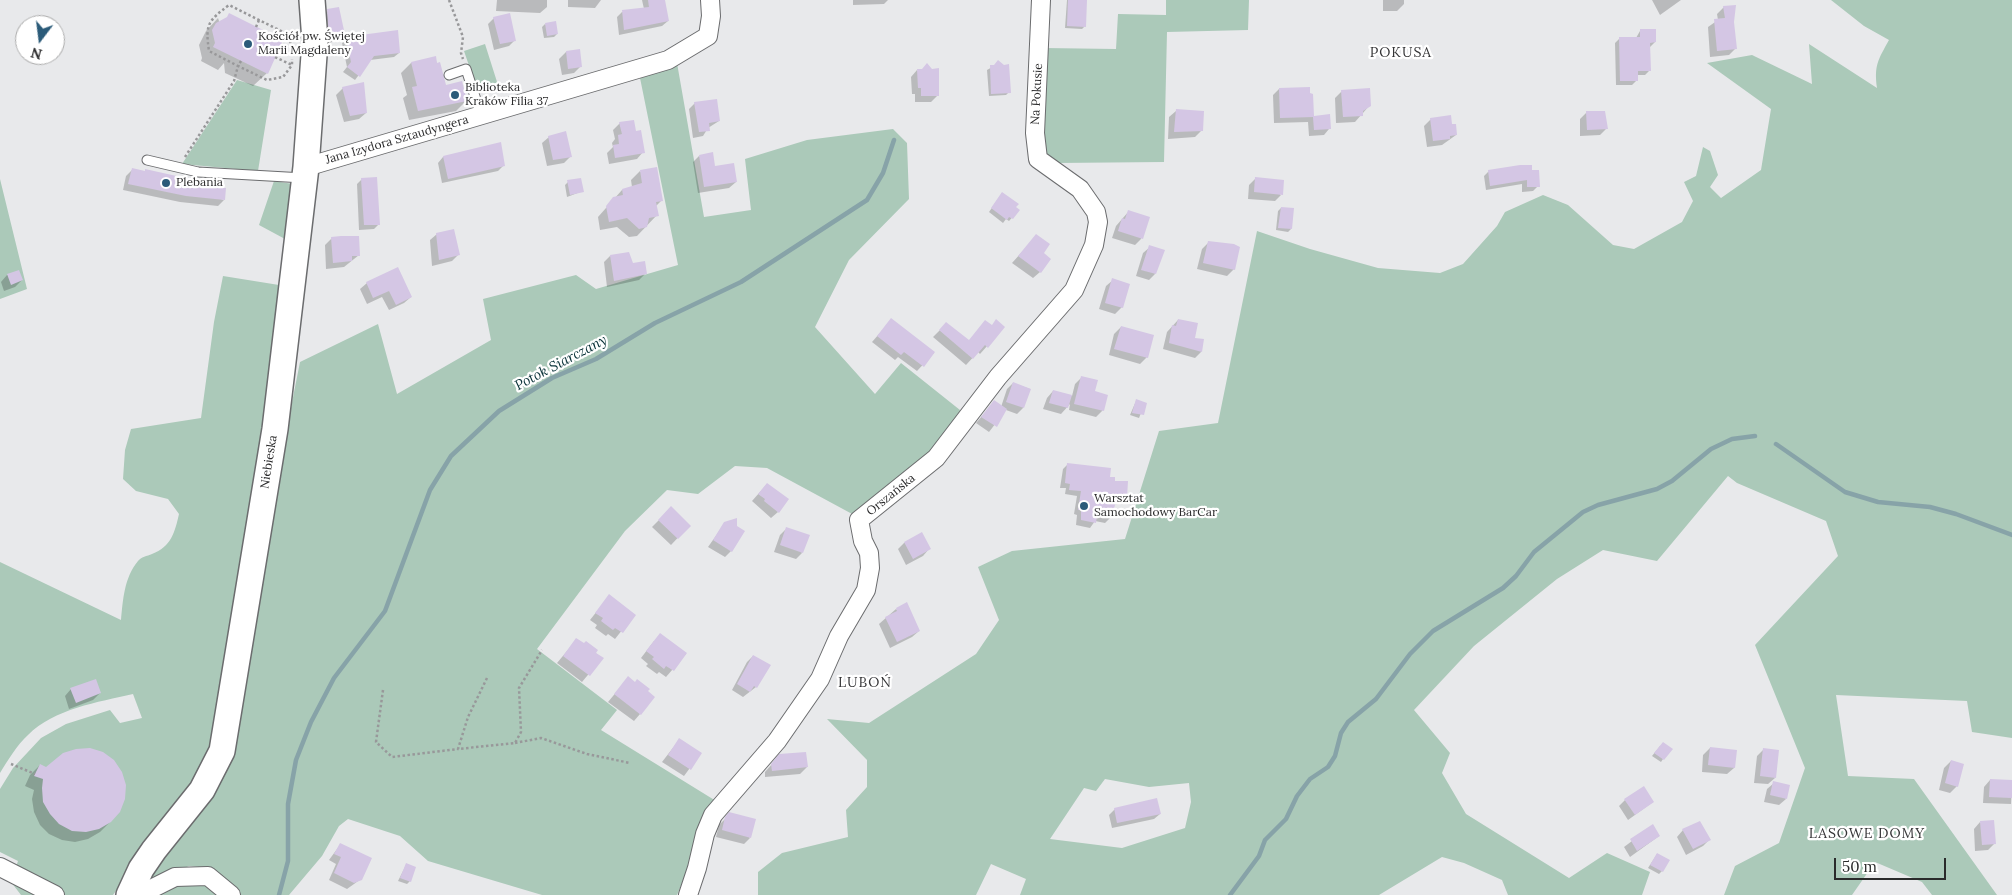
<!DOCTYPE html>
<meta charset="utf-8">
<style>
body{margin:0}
#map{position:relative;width:2012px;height:895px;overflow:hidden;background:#e8e9eb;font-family:Lora,serif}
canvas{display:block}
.north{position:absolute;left:15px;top:15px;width:50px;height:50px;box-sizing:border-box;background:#fff;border:1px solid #aaa;border-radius:50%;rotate:195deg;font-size:14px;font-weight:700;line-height:20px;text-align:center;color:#2a2a2b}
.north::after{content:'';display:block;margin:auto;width:18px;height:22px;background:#2b5b79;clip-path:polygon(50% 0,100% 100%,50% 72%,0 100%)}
.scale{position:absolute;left:1834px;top:858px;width:112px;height:22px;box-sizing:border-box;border:2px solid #2a2a2b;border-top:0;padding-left:6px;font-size:15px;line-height:18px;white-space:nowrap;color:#2a2a2b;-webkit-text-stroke:4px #fff;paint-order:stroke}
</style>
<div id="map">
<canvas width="2012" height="895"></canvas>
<div class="north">N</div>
<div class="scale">50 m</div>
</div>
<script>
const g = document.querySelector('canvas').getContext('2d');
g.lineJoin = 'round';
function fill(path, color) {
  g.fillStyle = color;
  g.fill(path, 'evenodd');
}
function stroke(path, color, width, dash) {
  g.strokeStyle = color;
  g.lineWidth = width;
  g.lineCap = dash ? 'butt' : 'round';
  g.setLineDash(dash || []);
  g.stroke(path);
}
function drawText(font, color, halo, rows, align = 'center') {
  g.font = font + ' Lora,serif';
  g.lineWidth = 4.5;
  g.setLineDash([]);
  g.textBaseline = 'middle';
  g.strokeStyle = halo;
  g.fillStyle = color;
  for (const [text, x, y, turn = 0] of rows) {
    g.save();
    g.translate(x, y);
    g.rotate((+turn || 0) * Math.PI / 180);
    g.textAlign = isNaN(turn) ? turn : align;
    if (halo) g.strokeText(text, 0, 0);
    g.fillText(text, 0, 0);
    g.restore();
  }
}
fill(new Path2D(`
 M1166 0H1249L1248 30 1167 32 1164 162 1056 163 1048 159 1039 136 1044 48 1116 49 1118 14 1166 15Z
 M1831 0H2012V738L1972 732 1967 701 1836 695 1848 776 1914 779 1997 895H1932L1922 882 1875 862 1852 895H1724L1735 866 1779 843 1805 768 1755 645 1838 556 1826 521 1737 483 1728 476 1657 561 1603 550 1557 579 1474 646 1414 710 1450 753 1442 773 1466 814 1569 878 1607 853 1650 872 1642 895H1508L1502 880 1464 863 1442 857 1379 895H1020L1026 879 991 864 976 895H758V872L782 853 848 837 846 810 867 787V760L827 719 869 723 976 654 999 620 978 567 1012 551 1125 539 1159 431 1218 423 1257 231 1310 249 1378 268 1440 273 1463 264 1497 226 1505 212 1543 195 1568 205 1613 245 1634 249 1682 222 1693 201 1684 182 1696 176 1703 147 1710 151 1718 175 1710 187 1721 198 1761 170 1771 109 1707 63 1752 55 1812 84 1809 44 1877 88C1874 65 1878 60 1889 40L1864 26ZM1105 779 1149 787 1189 783 1191 802 1185 828 1122 848 1050 839 1084 788 1096 791Z
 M485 44 498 85 478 92 464 51Z
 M677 63 704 217 751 210 745 159 807 140 893 129 907 143 909 199 849 260 815 327 875 394 901 363 965 414 925 458 854 515 767 468 735 466 698 494 667 490 625 531 537 649 617 710 601 730 716 801 677 895H542L428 861 400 836 348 819 339 826 322 856 289 895H239V893L209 868 189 866 143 887 149 869 205 800 276 483 300 362 378 324 397 394 491 340 483 299 576 275 596 289 678 265 639 73Z
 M237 80 271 90 258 171 182 164Z
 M0 179 27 289 0 299Z
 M274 181 293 184 285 239 259 225Z
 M223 276 279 285 260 480 217 733 200 775 113 895H21L11 882 0 877V870L13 876 18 861 0 852V789L13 768 41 738 66 724 110 710 120 723 142 718 133 694C98 702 54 709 28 735 17 745 8 760 0 773V562L121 620C123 600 124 578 138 561 141 557 147 556 152 554 171 547 175 532 179 514L168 499 136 491 123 479 125 450 131 429 201 418 214 322Z
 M207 884 217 895H158L176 885Z`), '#abc9b9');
fill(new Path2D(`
 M497 0H547V7L540 13 496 11Z
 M568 0H601L595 8 568 7Z
 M642 0H663L668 21 662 26 619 35 617 17 622 12 644 9Z
 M853 0H888L884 4 853 5Z
 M1067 0H1086L1085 26 1082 29 1065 28Z
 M1383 0H1404V4L1397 11H1383Z
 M1652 0H1681L1660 15Z
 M1724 7 1735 49 1729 55 1710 57 1708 27 1718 20 1717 14Z
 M328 11 343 34 337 41 323 44 321 17Z
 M218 18 222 30 267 73 253 86 225 73 224 63 218 70 201 61 202 58 199 45 206 31Z
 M494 18 515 40 509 46 494 50 488 24Z
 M545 24 557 34 554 37 544 38 542 27Z
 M1640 31 1655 42 1650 47V70L1645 75H1637V80L1632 85H1616L1615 43 1620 38H1636Z
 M347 38 399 53 394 57 370 60 355 80 343 72 347 67 342 43Z
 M579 50 581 66 574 73 562 75 559 59 566 52Z
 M435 58 445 86 466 101 456 111 409 120 403 98 407 95 401 73 411 63Z
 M994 66 1009 92 1006 95 989 96 987 70Z
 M917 70 938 95 931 102H915V94H912L911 77Z
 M343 88 366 113 359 119 344 122 336 95Z
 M1279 89 1313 117 1329 129 1324 135 1309 136 1308 122 1274 123 1273 95Z
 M1342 91 1370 105 1355 122 1336 123 1335 98Z
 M695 103 719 121 708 128 703 136 693 138 689 109Z
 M1176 111 1201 131 1195 137 1168 139 1169 117Z
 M1587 112 1606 129 1600 135 1580 136V119Z
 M1431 119 1451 126 1456 135 1442 145 1427 147 1424 126Z
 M620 123 635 132 643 152 637 159 609 164 607 153 613 147 612 143 615 139 613 130Z
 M549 137 571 156 564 163 547 166 542 143Z
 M699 156 714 168 736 182 729 188 698 193 693 162Z
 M443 157 504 165 498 171 442 183 438 163Z
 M132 170 224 200 218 206 180 202 123 190 126 176Z
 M640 171 661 201 656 206 657 215 637 236 629 237 617 227 600 230 598 217 622 190 632 187 631 180Z
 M1489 171H1531L1538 186 1533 191 1522 192V184L1486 190 1484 176Z
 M1256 178 1281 195 1275 201 1248 199 1249 185Z
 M362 179 379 224 374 229 359 230 357 184Z
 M568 182 583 191 567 197 565 185Z
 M1002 193 1018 211 1009 221 1006 219 1003 223 989 212Z
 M1281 208 1291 229 1288 232 1276 230 1278 211Z
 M1129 211 1148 218 1141 239 1135 245 1112 238 1116 226Z
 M437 234 458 255 452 261 432 266 430 240Z
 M332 238 359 255 344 267 326 269 325 245Z
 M1209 242 1234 269 1227 276 1197 269 1202 249Z
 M1030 243 1042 254 1040 272 1033 278 1012 263Z
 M1150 247 1155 274 1149 280 1136 276 1143 253Z
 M610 256 632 264 645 274 639 280 607 287 604 262Z
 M18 271 22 280 15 287 4 291 1 282 7 275Z
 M1113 280 1122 307 1115 314 1099 309 1106 286Z
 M367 283 411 297 404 303 389 310 382 297 367 304 360 289Z
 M1178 320 1193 339 1203 340 1201 352 1195 358 1163 349 1167 332Z
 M886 326 934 353 917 371 898 357 895 360 872 342Z
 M991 326 1004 327 980 354 978 352 966 365 933 337 940 330 968 341Z
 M1121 327 1147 357 1140 364 1109 355 1114 334Z
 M1082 377 1094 392 1103 410 1096 417 1069 410 1070 404 1061 414 1043 409 1047 398 1053 391 1072 396 1075 384Z
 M1013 383 1030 389 1023 408 1017 414 1006 410 989 432 976 423 994 402 1001 407 1007 389Z
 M1136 401 1145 403 1139 418 1130 415Z
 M1068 464 1108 478 1126 497 1121 502 1114 501 1110 518 1105 523 1095 521 1090 528 1076 525 1077 515 1074 514 1077 496 1065 494 1066 488H1060L1063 469Z
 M767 484 778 512 771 518 752 501Z
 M671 508 689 526 671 545 652 527Z
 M725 523 731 551 725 557 708 547Z
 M787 528 802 553 796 559 774 552 780 535Z
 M921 534 929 549 923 556 906 565 898 549 904 543Z
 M609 596 634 615 615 639 608 634 606 636 595 628 597 625 590 620Z
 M896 609 919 631 912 637 890 648 879 624Z
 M577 639 602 658 582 682 557 663Z
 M654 641 686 654 666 677 659 672 657 674 646 666 648 664 641 658Z
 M753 656 756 687 743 697 732 690 747 662Z
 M628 678 640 714 634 721 608 702Z
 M71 689 100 693 93 700 69 709 65 696Z
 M679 740 701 753 684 776 662 762Z
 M1660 746 1663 759 1661 762 1652 756Z
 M1710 748 1736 751 1734 768 1727 774 1702 772 1703 755Z
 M1764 749 1775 778 1768 784 1754 783 1757 756Z
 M1951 761 1957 786 1950 793 1939 790 1944 768Z
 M773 763 807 767 800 774 765 777V772Z
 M40 765 110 822 100 832 88 839 75 842 62 840 49 834 40 825 34 812 32 799 34 790 25 786 30 775Z
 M1990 780 2012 781 2011 804 1983 803 1984 787Z
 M1774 783 1786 799 1779 805 1764 802 1767 789Z
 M1625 800 1653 802 1628 820 1619 806Z
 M1115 809 1160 814 1154 819 1112 828 1109 815Z
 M730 814 750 838 744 844 716 837 719 825Z
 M1980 822 1995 843 1988 850 1975 851 1974 829Z
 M1652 826 1659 836 1630 857 1624 847Z
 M1683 830 1709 840 1703 846 1686 855 1677 837Z
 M340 845 361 879 347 889 329 880 336 864 329 860Z
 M1657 854 1662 871 1659 874 1648 868Z
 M406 865 410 881 407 884 398 881Z`), '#0003');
stroke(new Path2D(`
 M1776 444 1845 492 1878 502 1930 507 1956 514 2012 535
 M279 895 288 861V804L296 760 311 722 334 678 385 611 430 490 451 456 499 411 552 378 596 359 655 323 741 282 867 200 883 173 894 140
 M1230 895 1259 856 1265 840 1286 819 1297 796 1310 779 1328 767 1335 756 1341 733 1348 722 1376 699 1410 654 1433 631 1503 588 1516 576 1534 552 1583 512 1598 505 1657 489 1672 481 1711 449 1732 439 1755 436`), '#87a3a8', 4.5);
fill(new Path2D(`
 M648 0H665L669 21 624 30 622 10 649 7Z
 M1068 0H1087L1086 27 1067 26Z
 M1736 5 1734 22 1737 49 1717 51 1714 19 1725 18 1723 6Z
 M339 7 345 35 329 38 327 9Z
 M229 13 283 40 268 74 213 47 215 43 212 30 216 23 227 17Z
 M510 13 516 41 500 44 493 17Z
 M556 21 558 34 547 36 545 23Z
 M1640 29H1656V42L1650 43 1651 71H1638V81H1620L1619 37H1640Z
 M398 30 400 53 374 56 360 77 347 67 351 62 346 37Z
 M580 49 582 67 568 69 566 51Z
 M436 56 437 63 440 62 446 85 462 81 467 101 418 111 412 87 417 86 411 62Z
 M998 60 1004 65 1009 64 1011 93 991 94 990 65H994Z
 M927 63 932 69 939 68V96H921V88H918L917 69H922Z
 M364 82 367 113 350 116 342 87Z
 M1310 87V93L1313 94 1314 116 1330 114 1331 129 1314 130 1313 117 1280 118 1279 88Z
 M1370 88 1371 106 1363 111V116L1343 117 1341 90Z
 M717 99 720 121 709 123 710 131 699 132 694 102Z
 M1176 109 1204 111 1203 131 1174 132Z
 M1586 111H1605L1608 129 1587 130Z
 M1451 115 1452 124H1456L1457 135 1450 136V139L1433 141 1430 118Z
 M634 120 636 131 641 130 645 153 615 158 613 145 619 144 618 135 622 134 619 122Z
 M566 131 572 157 553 160 548 136Z
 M501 142 505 166 448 179 443 156Z
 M713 152 715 166 734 163 737 182 704 187 699 155Z
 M1520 165H1532V170H1539L1540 187H1527V180L1490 186 1488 170Z
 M657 167 663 201 656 202 659 216 649 218 647 227 639 229 627 218 609 222 606 206 613 197 623 195 622 189 642 183 640 170Z
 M132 168 145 171V169L190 179 189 184 226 188 225 200 186 196 128 184Z
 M377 177 380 225H364L361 178Z
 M1255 177 1284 180 1283 195 1254 192Z
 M581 178 584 192 570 195 567 180Z
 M1002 192 1019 204 1016 207 1020 210 1013 219 1009 217 1007 220 991 208Z
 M1281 207 1294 208 1292 229 1278 228Z
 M1128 210 1150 217 1143 239 1118 231 1122 218 1125 219Z
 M454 229 460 255 439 260 436 233Z
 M1036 234 1050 244 1044 253 1051 259 1041 273 1018 256Z
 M341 236H359L360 256H352V261L333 263 331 237Z
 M1208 241 1234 244 1240 247 1235 270 1203 263Z
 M1149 245 1165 250 1156 274 1141 270Z
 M629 252 633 263 645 261 647 274 614 281 610 255Z
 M398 267 412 297 396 305 389 291 373 298 366 282Z
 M19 270 23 280 11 285 7 274Z
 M1112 278 1130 284 1123 308 1105 303Z
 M891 318 935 352 924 367 904 352 901 355 877 336Z
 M996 319 1005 327 988 348 985 345 973 359 939 330 946 322 969 340 985 320 992 325Z
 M1178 319 1198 323 1195 338 1204 339 1202 352 1169 343 1172 325 1176 326Z
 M1121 326 1154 335 1148 358 1114 349Z
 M1081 376 1098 380 1095 391 1108 395 1104 411 1074 404Z
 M1013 382 1031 389 1024 408 1006 402Z
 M1053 390 1072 395 1068 408 1049 403Z
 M1136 399 1147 403 1144 415 1132 413Z
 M994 400 1007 409 997 427 981 417Z
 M1067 463 1111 468 1110 477H1115V481H1128L1127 498 1117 496 1112 518 1097 515 1096 523 1081 520V510H1078L1081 491 1069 490 1070 484 1065 483Z
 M767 483 789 499 779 513 764 501 765 499 758 494Z
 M671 506 691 526 678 539 658 520Z
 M737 518V526L745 531 732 552 713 540 724 522Z
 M786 527 810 535 803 553 780 545Z
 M922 532 931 549 913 559 904 542Z
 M609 594 636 615 623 633 615 628 613 630 601 621 603 618 595 613Z
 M907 602 920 631 897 642 885 617 897 611 896 608Z
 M660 633 687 653 674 671 666 666 664 669 652 659 654 657 646 651Z
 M576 638 584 643 586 641 598 650 596 653 604 658 590 676 563 656Z
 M753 655 771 665 757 688 754 686 750 692 737 684Z
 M628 676 635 682 637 679 650 689 648 691 655 697 641 715 614 694Z
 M96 679 101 693 76 703 70 688Z
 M679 738 702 753 691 770 668 755Z
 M1663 742 1673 749 1664 760 1654 753Z
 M1710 747 1737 750 1735 768 1708 765Z
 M90 748 103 752 114 760 122 772 126 785 125 799 120 812 111 822 99 829 86 832 72 831 59 824 50 814 43 802 42 788 43 779 34 776 40 764 46 767 63 753 76 749Z
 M1763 748 1779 750 1776 778 1760 776Z
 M806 752 808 767 772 771 771 764 779 754Z
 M1951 760 1964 764 1958 787 1945 783Z
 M1990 779 2012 780V798L1989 797Z
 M1773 781 1790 785 1787 799 1770 795Z
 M1644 786 1654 802 1635 815 1624 799Z
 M1157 798 1161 814 1117 823 1114 808Z
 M729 812 756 819 751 838 722 830 725 817Z
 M1994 820 1996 844 1982 845 1980 821Z
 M1700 821 1711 840 1693 849 1682 829Z
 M1653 824 1660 836 1637 851 1630 839Z
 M340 843 372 858 362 880 354 883 334 873 341 857 334 854Z
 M1657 853 1670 860 1663 872 1650 865Z
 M406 863 416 867 411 882 400 878Z`), '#d4c6e4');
const lane = new Path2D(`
 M449 75 466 69 481 115
 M147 160 198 172 304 178`);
const street = new Path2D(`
 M306 167 668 60 708 36 711 16 710 0
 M0 867 55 895
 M139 895 175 877 208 876 231 895
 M688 895 697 868 705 834 713 815 777 741 820 679 839 636 866 590 870 568 869 553 863 541 859 520 936 458 998 377 1074 290 1094 245 1098 222 1096 212 1080 189 1038 159 1035 133 1041 0`);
const secondary = new Path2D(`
 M129 895 141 869 154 850 202 790 222 751 275 429 306 167 315 41 312 0`);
stroke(lane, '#6b6c6e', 11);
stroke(street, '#6b6c6e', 20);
stroke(secondary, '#6b6c6e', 28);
stroke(new Path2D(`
 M449 0 463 37 461 53 463 59
 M256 27 259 20
 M275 57 292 65
 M241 61 238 66 267 80 283 77 292 65V59
 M185 157 234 81 238 66 209 51C205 24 208 21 229 5L285 33 294 48
 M487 678 468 717 458 749 515 743 521 732 519 688 542 650
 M383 690 376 742 392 757 458 749
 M515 743 541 738 587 754 630 763
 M11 764 35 774`), '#98989a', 2.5, [2.5, 2.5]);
stroke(lane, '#fff', 9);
stroke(street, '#fff', 18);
stroke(secondary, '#fff', 25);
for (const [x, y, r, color] of [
 [248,44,5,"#2b5b79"],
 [455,95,5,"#2b5b79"],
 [166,183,5,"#2b5b79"],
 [1084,506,5,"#2b5b79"]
]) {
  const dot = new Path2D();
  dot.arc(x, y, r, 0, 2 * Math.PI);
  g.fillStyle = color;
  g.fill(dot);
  stroke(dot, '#fff', 2);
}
drawText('12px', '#2a2a2b', '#fff', [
 ["Kościół pw. Świętej",258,37],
 ["Marii Magdaleny",258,51],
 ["Biblioteka",465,88],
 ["Kraków Filia 37",465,102],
 ["Plebania",176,183],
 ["Warsztat",1094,499],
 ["Samochodowy BarCar",1094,513]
], 'left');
drawText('12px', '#2a2a2b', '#fff', [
 ["Na Pokusie",1037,94,-87],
 ["Jana Izydora Sztaudyngera",397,140,-16],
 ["Niebieska",269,462,-81],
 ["Orszańska",891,495,-39]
]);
g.letterSpacing = '1px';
drawText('14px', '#353537', '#fff', [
 ["POKUSA",1401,53],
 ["LUBOŃ",865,683],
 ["LASOWE DOMY",1867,834]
]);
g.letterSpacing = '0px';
drawText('italic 14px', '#083137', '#fff', [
 ["Potok Siarczany",561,363,-28]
]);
</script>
